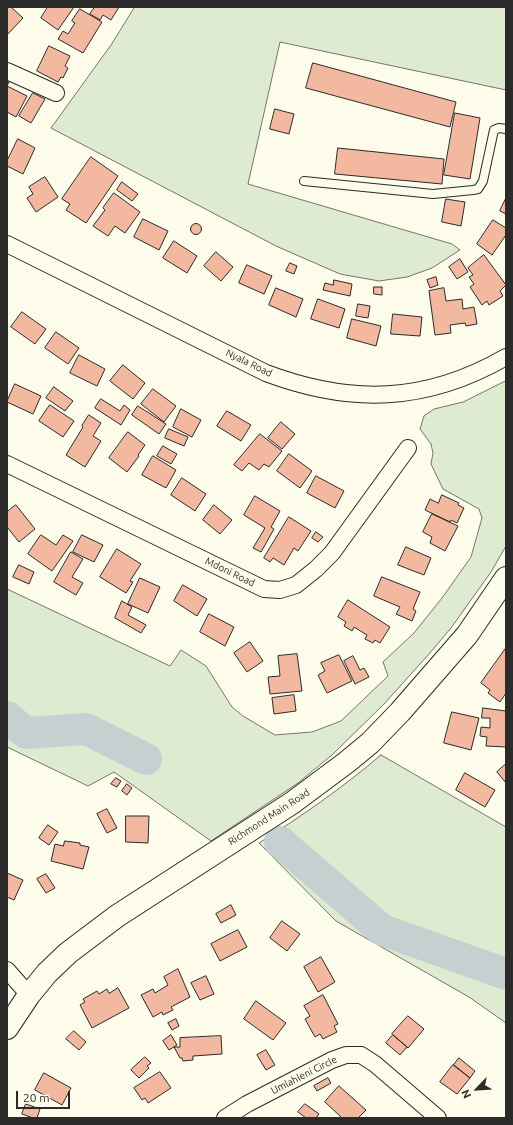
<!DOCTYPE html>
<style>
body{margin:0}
#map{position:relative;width:513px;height:1125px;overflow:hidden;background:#fdfbea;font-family:Ubuntu,sans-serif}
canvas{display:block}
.frame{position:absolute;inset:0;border:8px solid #2b2b2b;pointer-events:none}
.north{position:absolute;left:457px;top:1069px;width:40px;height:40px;-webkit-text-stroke:3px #fdfbea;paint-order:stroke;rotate:245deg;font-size:11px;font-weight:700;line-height:16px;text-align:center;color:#2b2b2b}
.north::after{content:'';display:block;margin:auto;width:14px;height:18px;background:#2b2b2b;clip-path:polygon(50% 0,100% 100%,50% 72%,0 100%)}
.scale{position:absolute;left:16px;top:1091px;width:54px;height:18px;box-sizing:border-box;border:2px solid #2b2b2b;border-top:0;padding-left:5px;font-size:12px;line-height:14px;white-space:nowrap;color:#2b2b2b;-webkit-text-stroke:3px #fdfbea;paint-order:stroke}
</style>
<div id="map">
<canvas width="513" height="1125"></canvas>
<div class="frame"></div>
<div class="north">N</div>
<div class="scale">20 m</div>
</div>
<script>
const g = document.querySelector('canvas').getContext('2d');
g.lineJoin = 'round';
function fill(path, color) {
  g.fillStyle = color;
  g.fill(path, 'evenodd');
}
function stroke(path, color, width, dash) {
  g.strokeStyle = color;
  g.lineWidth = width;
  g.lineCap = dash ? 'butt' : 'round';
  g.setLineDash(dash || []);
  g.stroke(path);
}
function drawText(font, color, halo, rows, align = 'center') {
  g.font = font + ' Ubuntu,sans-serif';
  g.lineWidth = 3;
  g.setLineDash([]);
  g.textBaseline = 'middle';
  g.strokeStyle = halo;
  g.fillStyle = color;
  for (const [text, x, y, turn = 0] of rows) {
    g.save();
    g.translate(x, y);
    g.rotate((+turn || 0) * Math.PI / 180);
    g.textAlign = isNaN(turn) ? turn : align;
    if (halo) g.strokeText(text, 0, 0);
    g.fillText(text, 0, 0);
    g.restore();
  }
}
const green = new Path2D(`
 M135 7H506V90L280 42 248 184 452 244 460 250 432 268 407 277 379 281 340 274 276 246 51 128 111 45Z
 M506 381V546L491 572 451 628 429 654 384 704 333 754 298 783 211 841 114 772 88 786 7 747V589L170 666 181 650 206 666 232 707 243 716 275 735 312 732 341 721 388 676 383 662 414 633 442 598 471 557 482 518 479 509 443 489 431 464 433 453 431 444 420 429 424 416 434 409 463 402Z
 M381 755 506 827V1023L469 997 336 921 259 843C302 816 342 788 381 755Z`);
fill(green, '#deebd1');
stroke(green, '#74746e', 1);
stroke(new Path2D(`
 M7 717 26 733 86 729 146 759
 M280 842 382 930 506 974`), '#c7d0d0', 32);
const building = new Path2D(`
 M7 7H11L23 18 7 35Z
 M48 7H74L58 30 41 18Z
 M95 7H119L111 20 103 15 100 20 90 14Z
 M80 9 102 22 83 53 58 39 63 31 68 34 75 23 72 21Z
 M49 46 70 56 65 66 68 68 63 78 61 77 58 82 37 71Z
 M313 63 456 102 450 127 306 88Z
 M7 76 11 78 7 86 27 96 16 117 7 112Z
 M33 93 45 99 31 123 19 116Z
 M275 109 294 114 289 134 270 129Z
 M455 113 480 118 470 179 444 175Z
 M18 139 35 148 23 174 7 166V161Z
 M338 148 444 159 442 184 335 174Z
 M91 157 118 176 86 223 66 210 70 204 62 199Z
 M45 177 58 197 36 212 27 198 33 194 29 187Z
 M122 182 138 194 132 201 117 190Z
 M114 193 140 212 125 233 115 226 108 236 93 226 105 210 103 208Z
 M506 198V214L500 211Z
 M446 199 465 202 461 226 442 222Z
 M143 219 168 231 159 250 134 237Z
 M493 220 506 228V235L492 255 477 244Z
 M190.5 229a5.5 5.5 0 1 1 11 0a5.5 5.5 0 1 1-11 0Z
 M174 241 197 256 187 273 163 258Z
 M216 252 233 267 221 281 204 266Z
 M484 255 506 285 500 291 503 296 489 305 487 301 482 305 470 287 474 284 469 277 473 275 468 268Z
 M460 259 468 272 457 279 449 267Z
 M290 263 297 266 294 274 286 271Z
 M247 265 272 276 264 294 239 283Z
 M436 277 438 285 430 288 427 280Z
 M334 280 352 284 350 296 323 290 325 283 333 285Z
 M374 287H382V295L374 294Z
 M276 288 303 299 296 317 269 305Z
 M444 288 446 301 462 299 463 309 474 307 477 324 466 326 465 323 450 325 451 333 435 335 429 291Z
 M318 299 345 309 339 328 311 319Z
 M358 304 370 306 368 318 356 316Z
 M22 312 46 329 35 344 11 327Z
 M393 314 422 317 420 336 391 334Z
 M352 319 381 326 376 346 347 338Z
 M56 332 79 348 68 364 45 348Z
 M79 355 105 369 97 386 70 373Z
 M123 365 145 383 133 399 110 381Z
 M15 384 41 396 33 414 7 402Z
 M54 387 73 401 65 411 46 398Z
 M153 389 176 406 164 422 141 404Z
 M101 399 120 411 124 405 130 410 121 425 95 408Z
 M50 405 74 421 63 437 39 421Z
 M138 406 166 424 159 434 132 415Z
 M181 409 201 420 192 437 173 427Z
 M227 411 251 425 241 441 217 426Z
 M89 415 101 423 93 436 101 441 85 467 66 455 83 427 82 426Z
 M281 422 295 434 282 449 268 438Z
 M169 429 188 437 184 446 165 438Z
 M128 432 145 445 138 455 139 456 127 472 109 458Z
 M260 434 282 451 269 467 264 464 259 470 249 463 242 471 234 465Z
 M163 446 177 454 171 464 157 456Z
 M289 454 312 471 300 488 277 471Z
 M153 456 176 470 166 488 142 475Z
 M316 476 344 491 335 508 307 493Z
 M182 478 206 494 195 511 171 495Z
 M442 495 459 503 458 505 464 508 457 523 451 520 450 522 425 510 430 499 438 503Z
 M255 496 280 511 271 527 274 529 261 552 253 548 265 528 244 515Z
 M16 505 35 529 19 542 7 527V512Z
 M214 505 232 520 220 534 203 520Z
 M432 514 458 526 445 551 430 543 432 537 423 532Z
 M289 517 311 531 298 551 294 548 284 565 273 558 270 562 264 558Z
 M316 532 323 537 318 542 312 538Z
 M41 535 56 545 63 535 73 541 52 571 28 554Z
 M82 535 103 545 94 562 73 552Z
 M406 547 431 558 424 575 398 565Z
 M117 549 141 564 130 581 133 582 126 593 100 577Z
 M71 552 83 559 72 577 83 583 76 595 54 582Z
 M19 565 34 572 29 584 13 577Z
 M382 577 420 592 413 609 416 611 412 621 396 614 400 607 374 596Z
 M140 578 160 587 148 613 128 604Z
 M183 585 207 599 197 616 174 601Z
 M348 600 390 627 380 643 375 640 373 643 365 639 367 635 354 627 352 631 344 626 346 622 338 617Z
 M122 601 132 607 128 615 146 625 141 633 115 618Z
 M209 614 234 627 225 646 200 632Z
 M250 642 263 661 247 672 234 653Z
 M506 648V693L500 702 488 693 490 690 481 683Z
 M297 654 302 691 270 694 268 677 280 676 278 656Z
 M339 655 352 681 327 693 318 675 325 671 321 663Z
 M353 656 360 670 364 668 369 677 355 684 344 661Z
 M294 695 296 711 274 714 272 698Z
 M483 708 506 711V747L486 746 487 737 480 736 481 727 490 728V718H482Z
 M452 712 479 718 471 750 444 743Z
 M506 764V783L497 772Z
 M465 773 495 790 485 807 456 790Z
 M116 778 121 781 117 787 111 784Z
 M127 784 132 788 127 795 122 791Z
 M107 809 117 828 107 833 97 814Z
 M126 816H149L148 843 126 842Z
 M48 825 58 832 49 845 39 838Z
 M65 841 80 843V845L89 847 83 869 51 861 55 844 63 846Z
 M7 873 23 880 14 900 7 897Z
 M46 874 55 888 46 893 37 879Z
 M231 905 236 915 221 923 216 914Z
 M282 921 300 934 287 951 270 938Z
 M238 930 247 947 220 961 211 944Z
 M321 957 335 982 318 992 304 967Z
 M178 969 190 997 171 1007 173 1010 163 1015 162 1012 153 1017 141 995 153 989 155 993 168 985 164 977Z
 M206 976 214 994 200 1000 191 983Z
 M118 988 129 1008 92 1028 80 1005 85 1002 83 999 97 991 99 994 107 989 109 993Z
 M323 995 338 1024 334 1026 337 1032 323 1039 320 1034 315 1037 305 1019 310 1016 304 1006Z
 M256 1001 286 1023 273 1040 244 1019Z
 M408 1016 424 1029 408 1048 392 1034Z
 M176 1019 179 1026 172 1030 168 1023Z
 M74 1031 86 1042 79 1050 66 1039Z
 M171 1035 177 1045 169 1050 163 1041Z
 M393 1035 407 1047 400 1055 386 1043Z
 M221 1036 222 1054 193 1056V1060L183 1061 182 1058H180L174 1047H180V1038Z
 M266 1050 275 1065 266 1070 257 1055Z
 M145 1057 151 1063 147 1066 149 1068 139 1078 131 1070Z
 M459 1058 475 1071 470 1078 454 1065Z
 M453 1065 470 1078 457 1094 440 1082Z
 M160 1072 171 1088 148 1103 145 1098 142 1100 134 1088Z
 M44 1073 71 1088 62 1105 35 1090Z
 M328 1078 331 1083 317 1091 314 1086Z
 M339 1086 366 1110 358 1118H342L325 1102Z
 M26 1104 40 1109 37 1118H33L22 1114Z
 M305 1104 319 1114 316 1118H306L298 1112Z`);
fill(building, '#f2b8a0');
stroke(building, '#2b2b2b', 1);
const service = new Path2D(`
 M304 181 433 194 473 190 478 189 483 181 494 130 499 128 506 129`);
const minor = new Path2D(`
 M7 71 56 93
 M7 244 266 373C351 405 426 403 506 357
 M7 464 264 589 280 590 296 585 316 569 332 553 408 448
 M7 970 29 995
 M225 1118 247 1104 332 1060 346 1055H361L375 1064 438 1118`);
const secondary = new Path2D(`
 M7 1028 29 995 47 973 68 953 117 916 292 803 347 762 370 743 400 712 467 635 506 578`);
stroke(service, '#2b2b2b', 10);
stroke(minor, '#2b2b2b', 18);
stroke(secondary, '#2b2b2b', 24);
stroke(service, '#fdfbea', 8);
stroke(minor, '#fdfbea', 16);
stroke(secondary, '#fdfbea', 22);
drawText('10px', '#2b2b2b', '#fdfbea', [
 ["Nyala Road",249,363,26],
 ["Mdoni Road",230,572,26],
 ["Richmond Main Road",269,817,-33],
 ["Umlahleni Circle",304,1075,-27]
]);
</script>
